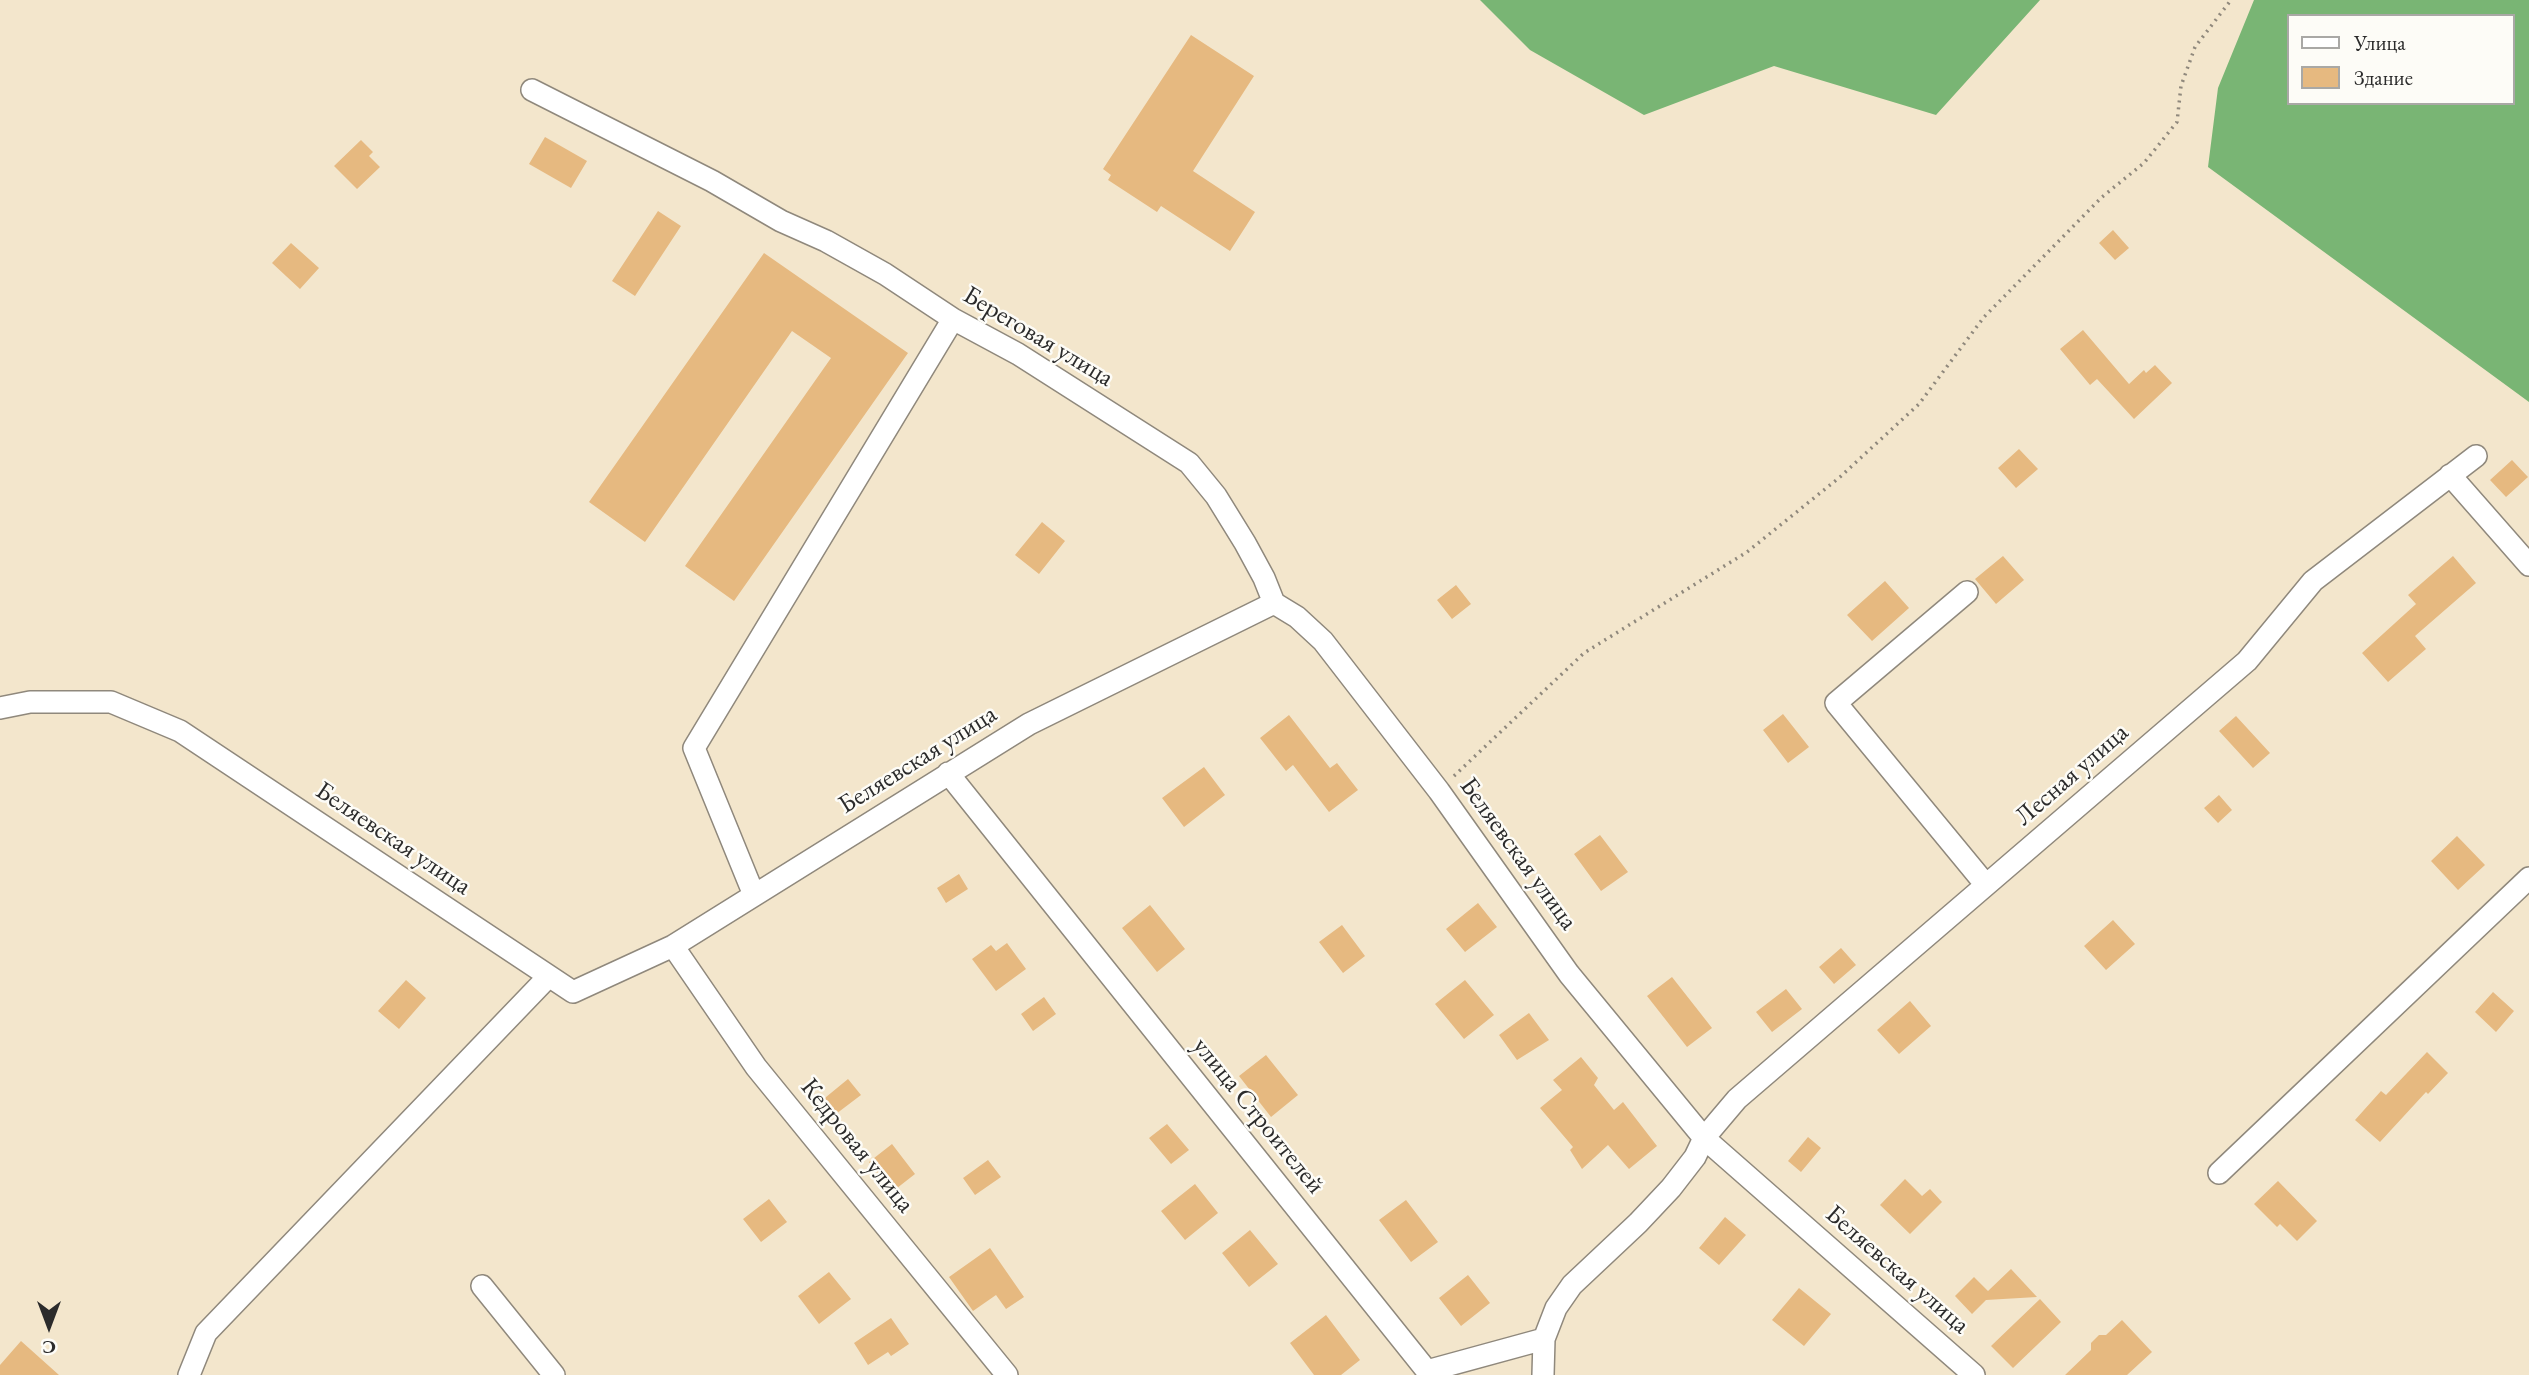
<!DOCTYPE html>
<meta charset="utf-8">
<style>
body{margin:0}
#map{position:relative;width:2529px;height:1375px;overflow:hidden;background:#f3e6cc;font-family:"EB Garamond",serif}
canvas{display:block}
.legend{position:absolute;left:2287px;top:14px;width:228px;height:91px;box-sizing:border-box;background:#fdfcf7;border:2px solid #a9a8a5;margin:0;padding:9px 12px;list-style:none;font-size:21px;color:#2b2b2b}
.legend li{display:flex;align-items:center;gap:14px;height:35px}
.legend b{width:35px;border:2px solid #a9a8a5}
.north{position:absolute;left:14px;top:1291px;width:70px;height:70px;-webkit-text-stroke:5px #fdfcf7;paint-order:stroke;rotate:180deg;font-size:19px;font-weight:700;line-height:28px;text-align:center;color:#2b2b2b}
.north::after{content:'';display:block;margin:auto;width:24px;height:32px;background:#2b2b2b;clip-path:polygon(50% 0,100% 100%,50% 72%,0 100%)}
</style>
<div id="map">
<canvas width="2529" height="1375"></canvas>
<ul class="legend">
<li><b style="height:9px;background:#fff"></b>Улица</li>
<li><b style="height:19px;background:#e6b980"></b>Здание</li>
</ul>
<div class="north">С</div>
</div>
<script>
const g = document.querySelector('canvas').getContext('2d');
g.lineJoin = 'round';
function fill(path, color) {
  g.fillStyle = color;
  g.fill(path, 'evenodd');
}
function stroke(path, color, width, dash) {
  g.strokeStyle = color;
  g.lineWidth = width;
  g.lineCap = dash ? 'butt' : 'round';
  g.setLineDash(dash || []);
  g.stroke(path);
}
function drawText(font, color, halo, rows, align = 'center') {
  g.font = font + ' "EB Garamond",serif';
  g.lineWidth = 5;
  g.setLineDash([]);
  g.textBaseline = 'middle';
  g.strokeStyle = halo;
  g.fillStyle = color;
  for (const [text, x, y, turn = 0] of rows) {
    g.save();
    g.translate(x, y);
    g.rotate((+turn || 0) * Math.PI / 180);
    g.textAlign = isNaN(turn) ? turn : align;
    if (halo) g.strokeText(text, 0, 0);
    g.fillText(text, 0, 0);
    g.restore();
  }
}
fill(new Path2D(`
 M1480 0H2040L1936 115 1774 66 1644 115 1530 50Z
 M2254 0H2529V402L2208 167 2218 88ZM2289 16H2513V103H2289Z`), '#79b574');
fill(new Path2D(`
 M1191 35 1254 76 1193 171 1255 212 1230 251 1161 206 1157 212 1108 180 1111 175 1103 169Z
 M545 137 587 161 571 188 529 164Z
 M361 140 373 152 369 156 380 167 357 189 334 166Z
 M658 211 681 226 635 296 612 281Z
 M2113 230 2129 248 2115 260 2099 243Z
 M291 243 319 268 300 289 272 263Z
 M764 253 908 353 734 601 685 566 831 358 792 331 645 542 589 502Z
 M2083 330 2129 384 2144 370 2146 373 2155 365 2172 383 2134 419 2097 379 2090 385 2060 349Z
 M2019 449 2038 469 2016 488 1998 468Z
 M2512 460 2528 477 2506 497 2490 480Z
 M1042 522 1065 541 1039 574 1015 555Z
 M2003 556 2024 580 1996 604 1975 579Z
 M2453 556 2476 583 2415 636 2426 649 2388 682 2362 653 2416 604 2408 595Z
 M1885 581 1909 608 1872 641 1847 615Z
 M1456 585 1471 604 1452 619 1437 600Z
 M1783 714 1809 747 1788 763 1763 730Z
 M1289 715 1330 768 1337 763 1358 790 1329 812 1293 765 1286 771 1260 738Z
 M2236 716 2270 753 2253 768 2219 731Z
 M1204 767 1225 795 1184 827 1162 798Z
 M2219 795 2232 810 2218 823 2204 808Z
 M1600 835 1628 872 1601 891 1574 854Z
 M2457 836 2485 865 2458 890 2431 861Z
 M959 874 968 889 946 903 937 888Z
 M1478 903 1497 927 1465 952 1446 929Z
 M1150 905 1185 949 1157 972 1122 928Z
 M2113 920 2135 944 2106 970 2084 946Z
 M1342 925 1365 956 1343 973 1319 942Z
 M1007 943 1026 969 996 991 972 959 991 945 996 951Z
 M1841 948 1856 965 1834 984 1819 967Z
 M1672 977 1712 1028 1687 1047 1647 996Z
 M406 980 426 998 399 1029 378 1011Z
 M1465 980 1494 1015 1464 1039 1435 1004Z
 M1786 989 1802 1009 1772 1032 1756 1012Z
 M2493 992 2514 1011 2496 1032 2475 1012Z
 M1044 997 1056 1014 1033 1031 1021 1014Z
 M1910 1001 1931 1026 1899 1054 1877 1030Z
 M1529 1013 1549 1040 1517 1060 1499 1035Z
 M2427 1052 2448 1073 2428 1094 2426 1092 2380 1142 2355 1120 2381 1091 2386 1095Z
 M1266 1055 1298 1095 1271 1117 1239 1076Z
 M1581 1057 1598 1078 1594 1085 1614 1110 1623 1102 1657 1146 1629 1169 1608 1145 1582 1169 1570 1150 1573 1147 1540 1108 1562 1090 1553 1080Z
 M848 1079 861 1095 832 1117 820 1102Z
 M1167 1124 1189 1150 1171 1164 1149 1138Z
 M1808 1137 1821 1148 1801 1172 1788 1161Z
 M892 1144 915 1174 892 1192 869 1162Z
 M988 1160 1001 1177 975 1195 963 1178Z
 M1905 1179 1922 1196 1930 1189 1942 1202 1910 1234 1880 1205Z
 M2278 1181 2317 1221 2297 1241 2280 1224 2277 1227 2254 1204Z
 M1195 1184 1218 1213 1185 1240 1161 1211Z
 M769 1199 787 1222 761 1242 743 1219Z
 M1406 1200 1438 1242 1411 1262 1379 1220Z
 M1725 1217 1746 1235 1719 1265 1699 1248Z
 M1250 1230 1278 1264 1249 1287 1222 1253Z
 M990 1248 1024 1297 1006 1309 996 1295 973 1311 949 1277Z
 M2011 1269 2037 1297 1986 1300 1972 1314 1955 1296 1974 1277 1988 1291Z
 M829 1272 851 1299 819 1324 798 1296Z
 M1468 1275 1490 1303 1461 1326 1439 1298Z
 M1799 1288 1831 1314 1804 1346 1772 1320Z
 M2040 1299 2061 1322 2013 1368 1991 1346Z
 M1326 1315 1360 1360 1341 1375H1314L1290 1343Z
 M891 1318 909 1344 891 1356 888 1352 868 1365 854 1343Z
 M2122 1320 2152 1352 2127 1375H2065L2091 1350V1343L2099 1335H2106Z
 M21 1341 59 1375H0V1365Z`), '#e6b980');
const minor = new Path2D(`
 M532 90 712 181 781 221 826 241 885 274 953 319 1018 354 1189 463 1216 496 1245 543 1264 578 1274 603
 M2450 475 2529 565
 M1967 592 1836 703 1986 885
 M0 708 30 702H111L180 731 573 992 673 946 1029 724 1274 603 1297 617 1323 641 1439 791 1569 974 1704 1138 1974 1375
 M948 773 1427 1371 1544 1339
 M754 895 694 748 953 319
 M673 946 756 1067 1007 1375
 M2219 1173 2529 878
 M482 1286 554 1375
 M189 1375 206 1333 549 976
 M1543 1375 1544 1339 1556 1308 1572 1285 1638 1223 1671 1188 1695 1157 1704 1138 1737 1099 2247 661 2313 581 2476 456`);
stroke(minor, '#8f887c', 24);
stroke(new Path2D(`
 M1454 776 1584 653 1747 552 1840 477 1919 404 1984 317 2102 197 2144 163 2177 122 2181 86 2195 47 2231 0`), '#8f887c', 3.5, [2, 5]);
stroke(minor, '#fff', 21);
drawText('26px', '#2b2b2b', '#fdfcf7', [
 ["Береговая улица",1038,337,31],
 ["Беляевская улица",918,760,-32],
 ["Лесная улица",2072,775,-41],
 ["Беляевская улица",393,839,34],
 ["Беляевская улица",1518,854,54],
 ["улица Строителей",1258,1116,51],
 ["Кедровая улица",857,1146,51],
 ["Беляевская улица",1897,1270,41]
]);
</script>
